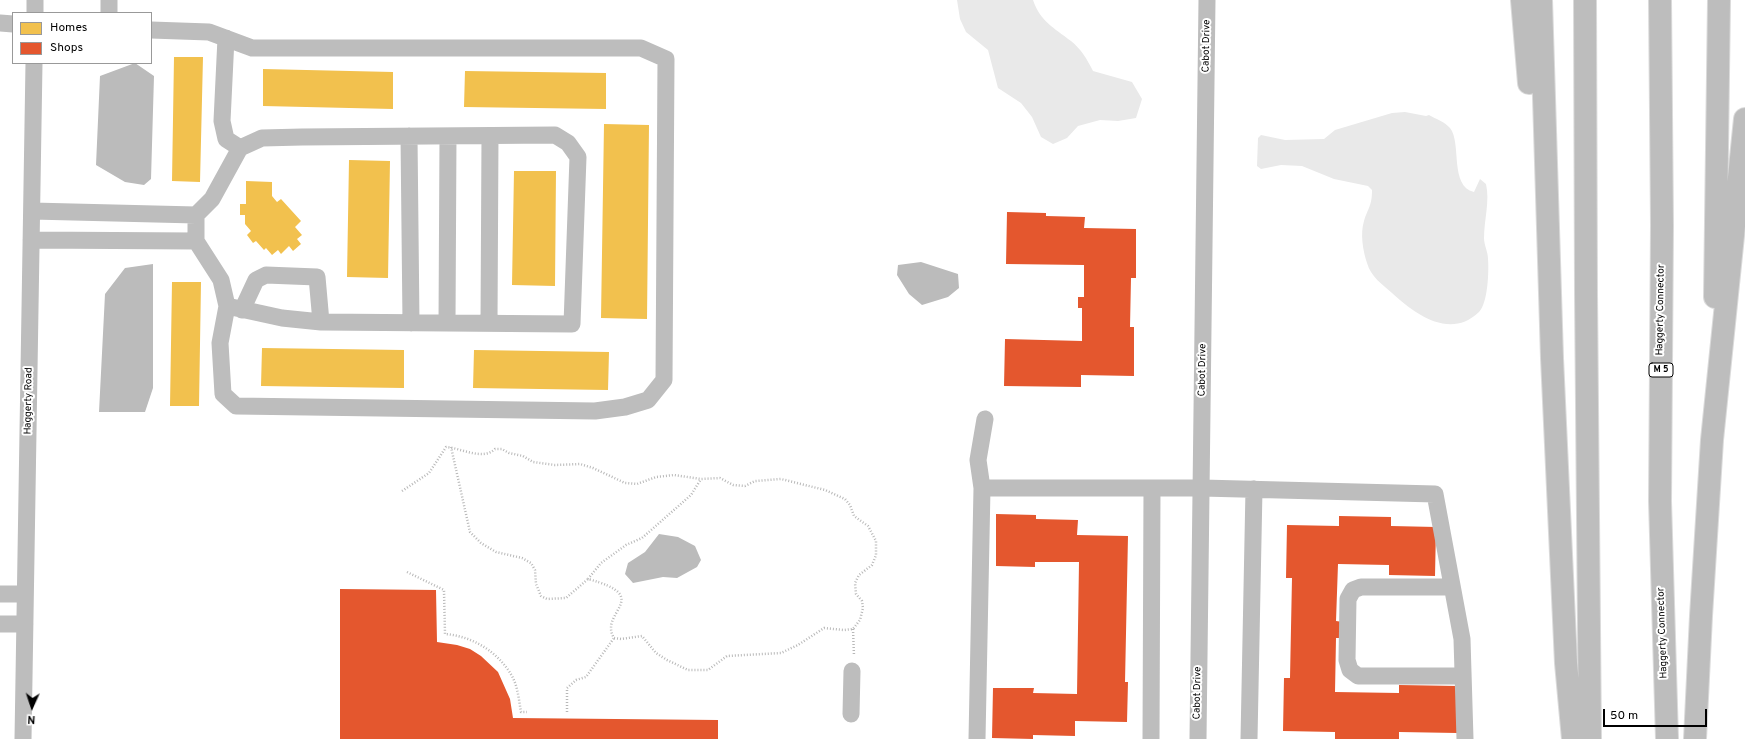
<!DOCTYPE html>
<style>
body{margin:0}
#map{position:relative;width:1745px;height:739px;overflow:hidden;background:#fff;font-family:Overpass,sans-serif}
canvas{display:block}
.legend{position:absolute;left:12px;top:12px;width:140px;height:52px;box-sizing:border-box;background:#fff;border:1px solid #999;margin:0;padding:5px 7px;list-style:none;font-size:12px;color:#000}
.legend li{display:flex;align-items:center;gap:8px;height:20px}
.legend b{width:20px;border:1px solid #999}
.north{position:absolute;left:12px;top:687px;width:40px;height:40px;-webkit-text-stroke:3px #fff;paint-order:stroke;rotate:183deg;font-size:11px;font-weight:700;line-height:16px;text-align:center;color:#000}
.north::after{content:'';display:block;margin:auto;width:14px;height:18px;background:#000;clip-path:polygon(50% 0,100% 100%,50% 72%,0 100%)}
.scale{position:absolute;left:1603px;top:709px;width:104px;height:18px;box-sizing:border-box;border:2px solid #000;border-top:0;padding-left:5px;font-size:12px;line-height:14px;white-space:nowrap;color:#000;-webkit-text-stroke:3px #fff;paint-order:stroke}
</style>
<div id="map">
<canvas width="1745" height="739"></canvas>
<ul class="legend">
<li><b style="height:11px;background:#f2c14e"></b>Homes</li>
<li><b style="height:11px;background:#e4572e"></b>Shops</li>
</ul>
<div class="north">N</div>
<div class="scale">50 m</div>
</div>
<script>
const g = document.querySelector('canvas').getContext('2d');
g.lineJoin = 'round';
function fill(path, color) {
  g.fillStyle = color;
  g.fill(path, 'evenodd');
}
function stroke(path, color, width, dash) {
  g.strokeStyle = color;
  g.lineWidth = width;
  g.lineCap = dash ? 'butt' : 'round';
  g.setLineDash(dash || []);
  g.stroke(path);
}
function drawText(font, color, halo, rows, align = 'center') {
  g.font = font + ' Overpass,sans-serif';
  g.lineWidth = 4;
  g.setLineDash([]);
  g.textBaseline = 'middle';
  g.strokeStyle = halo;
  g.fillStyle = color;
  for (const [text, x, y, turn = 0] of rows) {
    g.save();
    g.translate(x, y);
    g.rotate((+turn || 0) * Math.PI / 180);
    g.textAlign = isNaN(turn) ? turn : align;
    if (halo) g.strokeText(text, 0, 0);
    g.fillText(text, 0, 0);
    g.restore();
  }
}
fill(new Path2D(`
 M957 0H1033C1040 21 1054 28 1071 41 1081 49 1087 59 1093 71L1132 82 1142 99 1136 118 1118 121 1100 120 1078 126 1067 138 1053 144 1041 137 1032 117 1021 103 998 88 988 50 966 32 960 19Z
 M1405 112 1426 116 1429 115C1436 119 1445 122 1450 128 1462 143 1449 186 1474 192L1480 179 1486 184C1490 201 1484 220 1484 238 1484 245 1488 252 1488 259 1489 271 1488 303 1479 312 1450 340 1415 314 1392 293 1382 284 1371 277 1367 263 1363 251 1360 234 1364 221 1368 208 1372 206 1372 190L1368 186 1334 179 1302 166 1281 165 1261 169 1257 166 1258 138 1261 135 1285 140 1324 139 1335 130 1392 113Z`), '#e9e9e9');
fill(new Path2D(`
 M135 63 154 76 151 179 144 185 125 182 96 165 100 76Z
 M921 262 958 274 959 288 948 297 922 305 909 294 897 275 898 265Z
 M153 264V388L145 412H99L105 294 125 268Z
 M659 534 678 537 695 546 701 560 697 567 677 578 663 577 633 583 625 574 628 563 645 552Z`), '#bbb');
fill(new Path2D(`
 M174 57H203L200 182 172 181Z
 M263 69 393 72V109L263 106Z
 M465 71 606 73V109L464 107Z
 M604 124 649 125 647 319 601 318Z
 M349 160 390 161 388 278 347 277Z
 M514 171H556L555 286 512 285Z
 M246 181 272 182V196L277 202 281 199 301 221 295 227 302 235 297 239 301 244 293 251 289 246 281 254 278 250 272 255 266 248 264 250 256 241 253 243 247 235 251 231 245 224V215H240V204H246Z
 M172 282H201L199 406H170Z
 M262 348 404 350V388L261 386Z
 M474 350 609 352 608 390 473 388Z`), '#f2c14e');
fill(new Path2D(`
 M1007 212 1046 213V216L1085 217 1084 228 1136 229V278H1131L1130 327H1134V376L1081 375V387L1004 386 1005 339 1082 341V308H1078V297H1084V265L1006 264Z
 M996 514 1036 515V519L1078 520 1077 535 1128 536 1125 682H1128L1127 722 1075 721V736L1033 735V739L992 738 993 688H1034L1033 693 1077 694 1079 562H1035V567L996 566Z
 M1339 516 1391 517V526L1436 527 1435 576 1389 575V565L1338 564 1336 621 1343 622V638H1336L1335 692 1399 693V685L1458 686 1457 733 1399 732V739H1335V732L1283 731 1284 678H1290L1292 578H1286L1287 525 1339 526Z
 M340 589 436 590 437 642 457 645 470 649 481 656 498 672 510 699 513 718 718 720V739H340Z`), '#e4572e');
const highway = new Path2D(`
 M1522 0 1529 83
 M1541 0 1552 358 1566 663 1573 739
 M1585 0 1586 293 1590 739
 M1660 0 1662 225 1660 501 1667 739
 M1715 297 1719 0
 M1695 739 1701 616 1712 440 1745 119`);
stroke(highway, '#dbdbdb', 24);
stroke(new Path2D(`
 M402 491 429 473 446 447C461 448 483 461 495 449H502L509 453 523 456 533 462 555 465 580 464 593 468 625 483 637 484 656 477 674 475 701 479 720 478 733 485 745 486 755 481 781 479 825 490 845 499 850 505 854 516 868 526 876 541V555L872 565 859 575 855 583 856 594 862 601 863 608 860 620 853 629 844 630 824 628 798 645 781 653 727 656 708 670H688L667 660 656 653 642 636 621 639 614 638C598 612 655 597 588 579L566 598 547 599 541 596 536 584 535 570 531 563 522 558 496 552 481 543 470 532 451 447
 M407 572 444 590 445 634C473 636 500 653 513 678 518 688 519 701 521 712H527
 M588 579 601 563 626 545 642 538 691 495 701 479
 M853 629 854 656
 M567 712V688L576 680 586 677 614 638`), '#b8b8b8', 2.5, [1, 2]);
stroke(new Path2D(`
 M109 0V13
 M35 13V0
 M0 23 13 24
 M151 30 209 32 252 48H641L666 59 664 380 648 400 625 407 595 411 236 406 223 394 220 343 227 306 221 280 196 241V215
 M226 38 222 121 226 139 240 148
 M409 136 411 323
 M32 211 196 215 212 199 240 148 262 138 302 137 555 135 568 143 578 157 572 324 321 322 282 318 227 306
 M31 240 196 241
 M242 310 256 280 266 275 317 277 321 322
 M447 323 448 136
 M489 323 490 136
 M982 488 978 460 985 419
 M1452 587H1361L1353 590 1348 599 1347 660 1350 670 1358 676H1463
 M0 594H25
 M0 624H25
 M851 714 852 671
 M23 739 34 63
 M977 739 982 488H1202L1435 494 1462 639 1465 739
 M1151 739 1152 488
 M1198 739 1207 0
 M1249 739 1254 489`), '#bdbdbd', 17);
stroke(highway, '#bdbdbd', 22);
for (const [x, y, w] of [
 [1661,370,24]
]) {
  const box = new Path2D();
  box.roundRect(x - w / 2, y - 7, w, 14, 3);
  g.fillStyle = '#fff';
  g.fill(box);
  stroke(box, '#000', 1);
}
drawText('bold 9px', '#000', null, [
 ["M 5",1661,370]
]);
drawText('10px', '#000', '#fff', [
 ["Cabot Drive",1207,46,-89],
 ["Haggerty Connector",1661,310,-89],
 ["Cabot Drive",1203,370,-89],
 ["Haggerty Road",29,401,-89],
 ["Haggerty Connector",1663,633,-92],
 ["Cabot Drive",1198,693,-89]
]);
</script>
